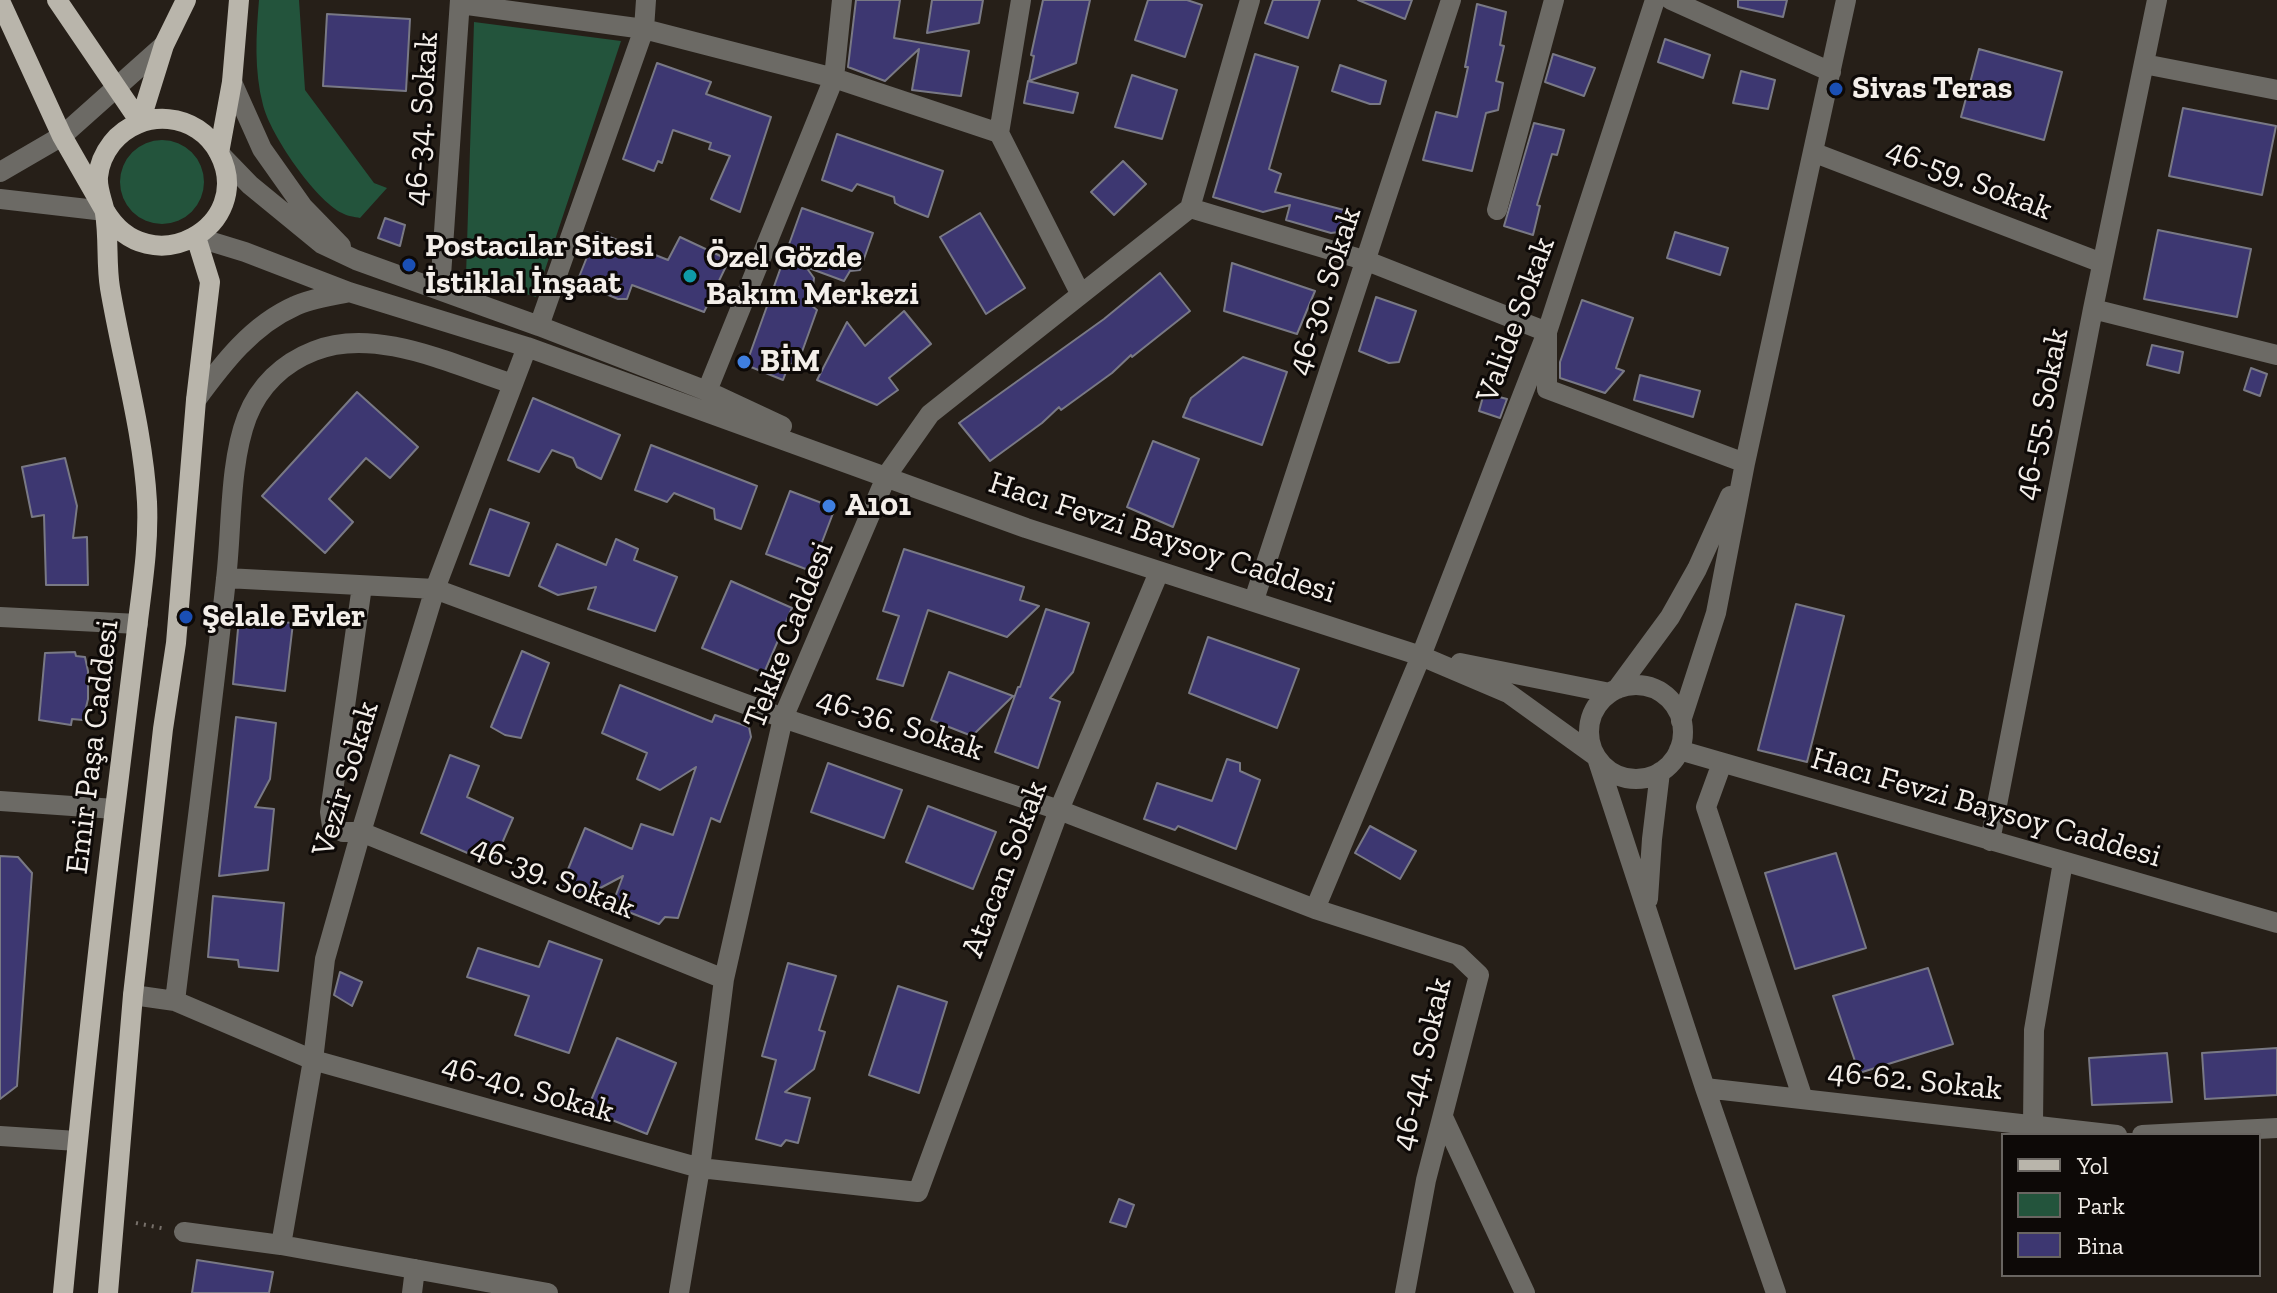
<!DOCTYPE html>
<meta charset="utf-8">
<style>
body{margin:0}
#map{position:relative;width:2277px;height:1293px;overflow:hidden;background:#261f18;font-family:"Zilla Slab",serif}
canvas{display:block}
.legend{position:absolute;left:2001px;top:1133px;width:260px;height:144px;box-sizing:border-box;background:#0d0907;border:2px solid #696561;margin:0;padding:10px 14px;list-style:none;font-size:24px;color:#f3eee9}
.legend li{display:flex;align-items:center;gap:16px;height:40px}
.legend b{width:40px;border:2px solid #696561}
</style>
<div id="map">
<canvas width="2277" height="1293"></canvas>
<ul class="legend">
<li><b style="height:10px;background:#b9b5ab"></b>Yol</li>
<li><b style="height:22px;background:#23543c"></b>Park</li>
<li><b style="height:22px;background:#3d3771"></b>Bina</li>
</ul>
</div>
<script>
const g = document.querySelector('canvas').getContext('2d');
g.lineJoin = 'round';
function fill(path, color) {
  g.fillStyle = color;
  g.fill(path, 'evenodd');
}
function stroke(path, color, width, dash) {
  g.strokeStyle = color;
  g.lineWidth = width;
  g.lineCap = dash ? 'butt' : 'round';
  g.setLineDash(dash || []);
  g.stroke(path);
}
function drawText(font, color, halo, rows, align = 'center') {
  g.font = font + ' "Zilla Slab",serif';
  g.lineWidth = 6;
  g.setLineDash([]);
  g.textBaseline = 'middle';
  g.strokeStyle = halo;
  g.fillStyle = color;
  for (const [text, x, y, turn = 0] of rows) {
    g.save();
    g.translate(x, y);
    g.rotate((+turn || 0) * Math.PI / 180);
    g.textAlign = isNaN(turn) ? turn : align;
    if (halo) g.strokeText(text, 0, 0);
    g.fillText(text, 0, 0);
    g.restore();
  }
}
fill(new Path2D(`
 M259 0H299L305 90 374 183 387 188 360 218C355 217 347 216 342 213 315 200 270 134 263 105 254 70 256 35 259 0Z
 M474 22 621 41 536 297 466 276Z
 M120 182a42 42 0 1 1 84 0a42 42 0 1 1-84 0Z`), '#23543c');
const building = new Path2D(`
 M856 0H900L894 38 969 51 961 96 912 90 919 49 885 81 848 67Z
 M932 0H983L979 23 927 33Z
 M1043 0H1090L1076 63 1029 81 1034 56 1031 55Z
 M1148 0H1187L1202 5 1185 57 1135 40Z
 M1273 0H1320L1308 38 1265 23Z
 M1358 0H1412L1405 19Z
 M1738 0H1787L1783 17 1738 7Z
 M1477 4 1506 12 1500 45 1504 46 1496 81 1503 83 1498 110 1486 113 1472 171 1423 160 1436 112 1457 117 1468 67H1465Z
 M327 14 410 19 406 91 323 86Z
 M1665 39 1710 55 1703 78 1658 62Z
 M1979 49 2062 72 2044 140 1961 117Z
 M1255 54 1298 67 1269 169 1281 174 1275 192 1344 210 1339 232 1331 233 1286 220 1290 205 1263 212 1213 197Z
 M1553 54 1595 68 1584 96 1545 82Z
 M657 63 711 82 706 94 771 117 740 212 711 199 730 156 709 149 711 143 673 130 662 163 658 161 654 171 623 159Z
 M1340 65 1386 81 1380 104H1370L1332 91Z
 M1741 71 1775 80 1768 109 1733 103Z
 M1132 75 1177 90 1162 139 1115 127Z
 M1028 81 1078 93 1073 113 1024 103Z
 M2183 108 2276 126 2262 195 2169 176Z
 M1534 123 1564 130 1557 155 1552 154 1537 205 1540 206 1533 235 1504 226Z
 M837 134 943 171 928 217 900 206 895 203 894 197 857 184 852 191 822 180Z
 M1123 161 1146 184 1114 215 1091 192Z
 M802 208 873 233 860 270 850 271 844 281 806 267 814 278 811 305 817 310 798 363 789 364 783 380 746 365Z
 M980 213 1025 288 986 314 940 237Z
 M385 218 405 225 400 246 378 238Z
 M2158 230 2251 249 2237 317 2144 299Z
 M597 232 668 260 680 237 729 260 704 312 632 285 627 299H618L577 282Z
 M1675 232 1728 248 1720 275 1667 258Z
 M1232 263 1315 291 1297 334 1224 311Z
 M1160 273 1190 311 1132 357 1131 355 1112 373 1061 410 1059 407 1042 423 990 461 959 423 1104 319Z
 M1376 297 1416 311 1399 362 1389 363 1359 351Z
 M1582 300 1633 318 1616 368 1624 371 1605 393 1560 378V362Z
 M904 311 931 344 889 378 898 390 877 405 817 380 847 322 865 346Z
 M2152 345 2183 352 2179 373 2147 365Z
 M1243 357 1287 372 1262 445 1183 417 1191 398Z
 M2251 368 2267 374 2260 396 2244 390Z
 M1640 375 1700 391 1693 417 1634 400Z
 M357 392 418 447 390 478 366 458 329 499 353 522 325 553 262 496Z
 M1484 393 1507 399 1500 418 1479 411Z
 M533 398 620 435 601 479 577 467 573 458 552 450 539 472 508 460Z
 M1153 441 1199 459 1173 527 1127 507Z
 M651 445 757 486 741 529 715 519 714 509 674 493 667 502 635 490Z
 M65 458 77 506 73 538 87 537 88 585H46L44 515 32 517 22 467Z
 M790 491 835 508 811 571 766 554Z
 M490 509 529 523 509 576 470 564Z
 M616 539 638 549 634 560 677 577 655 631 588 609 596 587 558 595 539 586 557 544 606 565Z
 M904 549 1024 587 1020 600 1039 606 1007 637 928 610 903 686 877 679 899 616 883 611Z
 M731 581 792 608 764 673 702 648Z
 M1796 604 1844 616 1807 762 1758 750Z
 M1046 609 1089 623 1073 672 1050 698 1060 702 1038 768 995 752 1018 687H1020Z
 M239 618 293 623 285 691 233 684Z
 M1208 637 1299 669 1277 728 1189 693Z
 M522 651 549 663 521 738 505 735 491 727Z
 M75 652 76 656 85 657 88 671V699L83 720 72 719 71 725 39 720 45 653Z
 M949 672 1013 696 972 736 931 720Z
 M620 685 712 722 715 715 749 727 751 737 720 822 711 818 678 918 665 917 659 924 621 909 620 902 614 900 623 876 587 895 562 884 585 828 632 849 641 824 673 835 696 767 660 790 637 779 647 753 602 733Z
 M236 717 276 723 270 779 255 807 274 809 268 870 219 876Z
 M450 755 479 766 467 797 513 818 493 864 421 833Z
 M1227 759 1240 763V771L1260 780 1236 849 1178 826 1175 830 1144 819 1157 783 1212 801Z
 M828 763 902 790 884 838 811 812Z
 M928 806 996 832 973 889 906 862Z
 M1370 826 1416 851 1400 879 1355 853Z
 M1836 853 1866 948 1795 969 1765 873Z
 M0 856 18 857 32 873 17 1086 0 1099Z
 M213 896 284 903 278 971 239 967 238 960 208 957Z
 M549 941 602 960 569 1053 515 1035 529 996 467 977 478 948 539 967Z
 M788 963 836 976 819 1030 825 1032 814 1069 785 1092 810 1098 798 1143 786 1140 781 1146 756 1139 776 1060 762 1056Z
 M1928 968 1953 1044 1859 1073 1833 996Z
 M340 972 362 982 352 1006 334 995Z
 M898 986 947 1002 919 1093 869 1075Z
 M617 1038 676 1063 647 1134 587 1110Z
 M2277 1048V1095L2205 1099 2202 1053Z
 M2167 1053 2172 1102 2092 1105 2089 1058Z
 M1119 1199 1134 1205 1126 1227 1110 1222Z
 M197 1260 273 1272 269 1293H192Z`);
fill(building, '#3d3771');
stroke(building, '#797985', 2);
stroke(new Path2D(`
 M136 1223 166 1229`), '#77706a', 4, [2, 6]);
stroke(new Path2D(`
 M1021 0 999 133 1080 293
 M1671 0 1831 72
 M460 4 644 29 834 78 999 133
 M2144 64 2277 90
 M232 82 262 149 303 207 341 246
 M219 153 250 185 322 244 356 260 539 326 707 391 782 426
 M1815 153 2102 263
 M0 172 62 136 164 45
 M0 199 105 211
 M1190 208 1367 261 1547 332V389L1745 463
 M1497 210 1554 0
 M196 237 245 252 349 292 527 347 1026 528 1421 656 1508 693 1594 755
 M440 290 460 0
 M2093 309 2277 355
 M539 326 644 29 646 0
 M707 391 834 78 842 0
 M196 400C223 363 252 325 295 306 311 298 332 296 349 292
 M226 578 435 589 783 718 1059 810 1315 909 1458 955 1479 975 1426 1180 1405 1293
 M362 586 330 812 332 826 343 832H361L724 979
 M1254 600 1451 0
 M0 617 138 624
 M1460 663 1610 693
 M1589 732a47 47 0 1 1 94 0a47 47 0 1 1-94 0Z
 M1617 689 1670 617 1697 569 1730 496
 M1681 721 1716 613 1745 463 1846 0
 M1679 750 2277 923
 M1598 761 1705 1088 1776 1293
 M1722 763 1706 807 1803 1099
 M0 801 115 809
 M1990 841 2093 309 2157 0
 M1648 899 1652 839 1660 772
 M1315 909 1421 656 1547 332 1655 0
 M133 995 175 1001 313 1060 700 1168 918 1192 1059 810 1159 572
 M175 1001C192 860 211 720 226 579 232 529 229 464 247 417 259 386 283 363 314 351 375 326 453 365 513 384
 M1705 1088 2117 1135
 M1443 1117 1525 1293
 M2033 1124 2034 1030 2063 862
 M2142 1135 2277 1128
 M0 1136 77 1141
 M184 1232 281 1245 548 1293
 M281 1245 313 1060 325 959 361 832 435 589 527 347
 M412 1293 415 1269
 M679 1293 700 1168 724 979 783 718 887 475 930 414 1190 208 1250 0`), '#6c6a65', 20);
stroke(new Path2D(`
 M57 0 140 122
 M0 1 62 136 105 211C149 286 257 226 219 153 198 112 141 107 112 143 105 152 99 165 98 177 97 190 103 201 105 213 109 238 106 264 110 288 122 359 143 430 147 502 149 545 142 587 137 629 130 684 124 739 117 793 96 959 79 1126 63 1293
 M140 122 164 45 186 0
 M219 153 232 82 239 0
 M108 1293 133 995 163 729 176 643 196 400 210 282 196 237`), '#b9b5ab', 20);
for (const [x, y, r, color] of [
 [1836,89,8,"#1a4fb4"],
 [409,265,8,"#1a4fb4"],
 [690,276,8,"#0f9aa8"],
 [744,362,8,"#3f7fe0"],
 [829,506,8,"#3f7fe0"],
 [186,617,8,"#1a4fb4"]
]) {
  const dot = new Path2D();
  dot.arc(x, y, r, 0, 2 * Math.PI);
  g.fillStyle = color;
  g.fill(dot);
  stroke(dot, '#0d0907', 3);
}
drawText('bold 32px', '#f3eee9', '#0d0907', [
 ["Sivas Teras",1852,89],
 ["Postacılar Sitesi",425,247],
 ["İstiklal İnşaat",425,284],
 ["Özel Gözde",706,258],
 ["Bakım Merkezi",706,295],
 ["BİM",760,362],
 ["A101",845,506],
 ["Şelale Evler",202,617]
], 'left');
drawText('32px', '#f3eee9', '#0d0907', [
 ["46-34. Sokak",422,119,-86],
 ["46-59. Sokak",1969,180,21],
 ["46-30. Sokak",1325,291,-72],
 ["Valide Sokak",1516,320,-70],
 ["46-55. Sokak",2042,414,-79],
 ["Hacı Fevzi Baysoy Caddesi",1162,538,18],
 ["Tekke Caddesi",789,635,-69],
 ["46-36. Sokak",900,725,18],
 ["Emir Paşa Caddesi",93,747,-83],
 ["Vezir Sokak",346,779,-73],
 ["Hacı Fevzi Baysoy Caddesi",1986,808,16],
 ["Atacan Sokak",1005,869,-69],
 ["46-39. Sokak",553,878,22],
 ["46-44. Sokak",1422,1064,-77],
 ["46-62. Sokak",1915,1081,6],
 ["46-40. Sokak",528,1089,16]
]);
</script>
